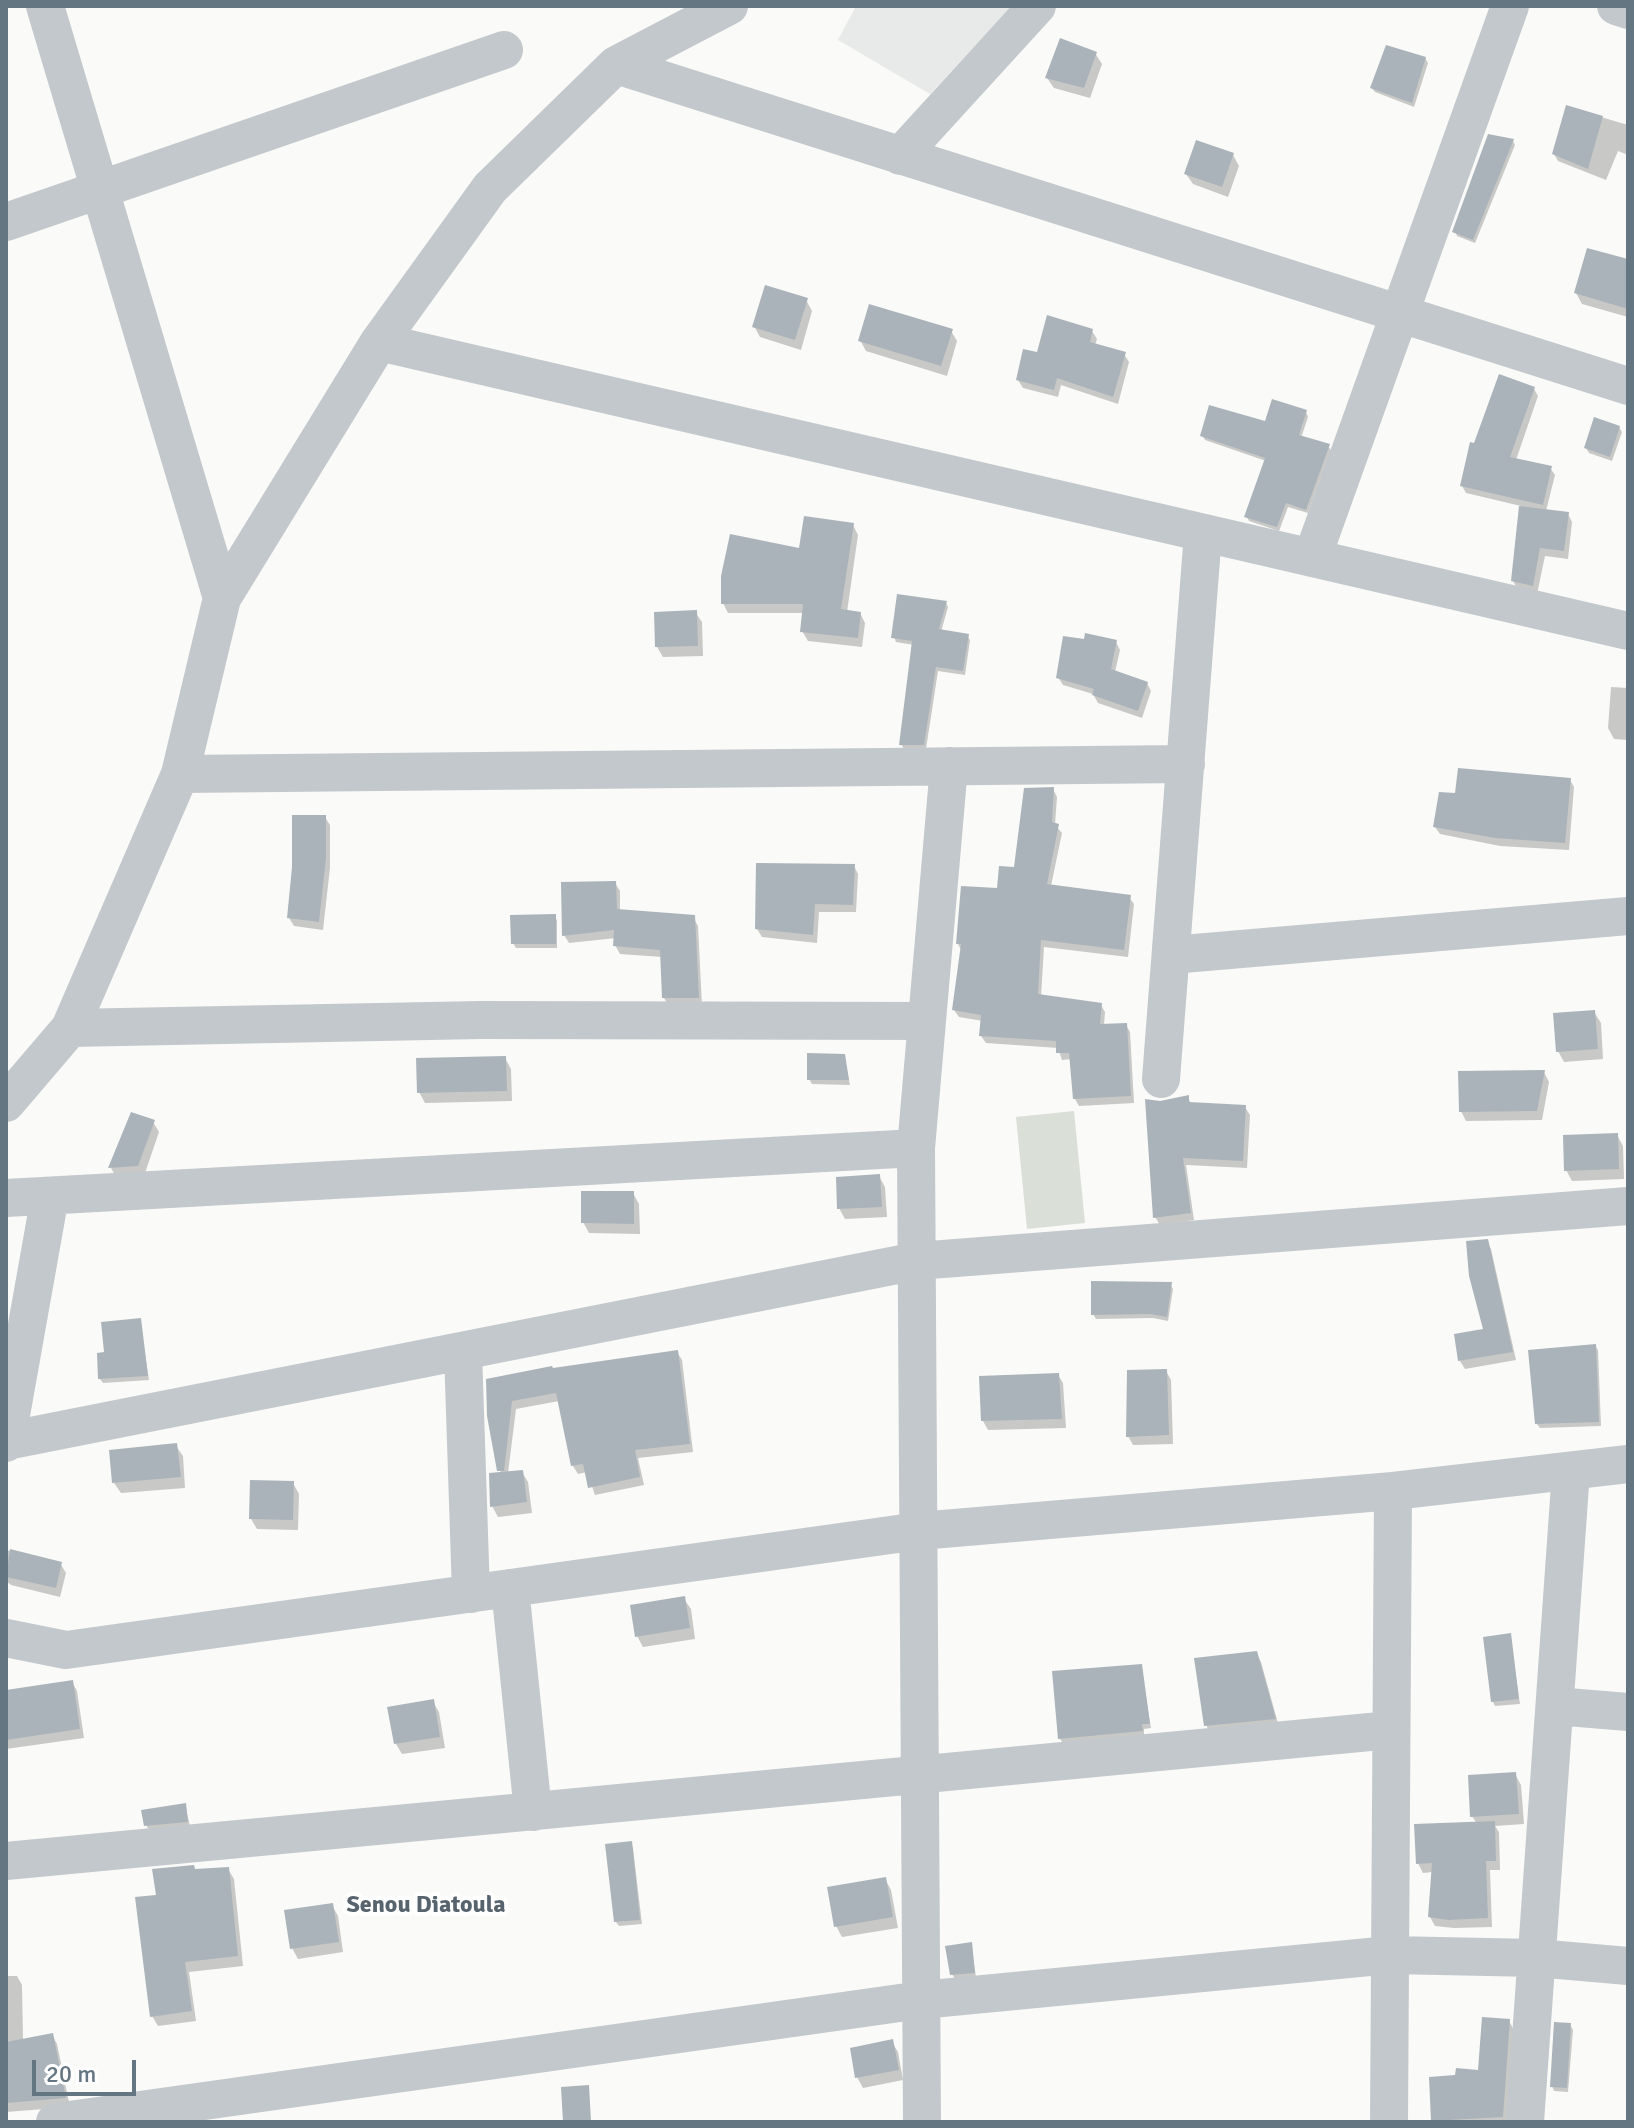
<!DOCTYPE html>
<style>
body{margin:0}
#map{position:relative;width:1634px;height:2128px;overflow:hidden;background:#fafaf8;font-family:Signika,sans-serif}
canvas{display:block}
.frame{position:absolute;inset:0;border:8px solid #657683;pointer-events:none}
.scale{position:absolute;left:32px;top:2060px;width:104px;height:36px;box-sizing:border-box;border:4px solid #657683;border-top:0;padding-left:10px;font-size:24px;line-height:28px;white-space:nowrap;color:#657683;-webkit-text-stroke:6px #fff;paint-order:stroke}
</style>
<div id="map">
<canvas width="1634" height="2128"></canvas>
<div class="frame"></div>
<div class="scale">20 m</div>
</div>
<script>
const g = document.querySelector('canvas').getContext('2d');
g.lineJoin = 'round';
function fill(path, color) {
  g.fillStyle = color;
  g.fill(path, 'evenodd');
}
function stroke(path, color, width, dash) {
  g.strokeStyle = color;
  g.lineWidth = width;
  g.lineCap = dash ? 'butt' : 'round';
  g.setLineDash(dash || []);
  g.stroke(path);
}
function drawText(font, color, halo, rows, align = 'center') {
  g.font = font + ' Signika,sans-serif';
  g.lineWidth = 8;
  g.setLineDash([]);
  g.textBaseline = 'middle';
  g.strokeStyle = halo;
  g.fillStyle = color;
  for (const [text, x, y, turn = 0] of rows) {
    g.save();
    g.translate(x, y);
    g.rotate((+turn || 0) * Math.PI / 180);
    g.textAlign = isNaN(turn) ? turn : align;
    if (halo) g.strokeText(text, 0, 0);
    g.fillText(text, 0, 0);
    g.restore();
  }
}
fill(new Path2D(`
 M856 6H1012L930 94 838 40Z`), '#e8e9e9');
fill(new Path2D(`
 M1074 1111 1085 1223 1027 1229 1016 1117Z`), '#dadfd7');
fill(new Path2D(`
 M1095 53 1102 64 1090 98 1054 88 1047 78Z
 M1425 58 1428 63 1414 107 1375 92 1372 88Z
 M1567 107 1628 125V155L1618 151 1606 180 1558 161 1554 154Z
 M1513 141 1515 145 1475 243 1457 236 1455 231Z
 M1233 155 1239 166 1228 197 1193 184 1186 174Z
 M1628 261V317L1582 304 1576 293Z
 M806 300 812 311 801 350 760 337 754 326Z
 M951 331 957 341 947 376 866 351 860 340Z
 M1092 331 1097 339 1095 345 1124 354 1129 362 1118 404 1061 385 1058 397 1023 388 1018 380 1038 355Z
 M1534 389 1538 396 1516 460 1550 468 1555 475 1546 511 1568 514 1572 522 1568 559 1545 556 1537 594 1518 590 1513 581 1521 506 1466 493 1462 486 1476 445Z
 M1306 412 1308 417 1301 438 1328 446 1331 450 1308 513 1288 507 1279 531 1249 521 1247 517 1266 461 1205 440 1202 435 1266 423Z
 M1619 427 1622 432 1612 461 1589 453 1586 448Z
 M853 525 858 535 847 612 860 613 865 623 862 647 808 641 802 631 804 613H728L723 603 801 551Z
 M946 603 948 607 941 632 967 636 970 640 965 675 938 671 926 749H904L901 744 914 645 896 642 894 637Z
 M695 612 702 622 703 656 663 657 657 647Z
 M1116 642 1120 650 1115 672 1147 683 1151 691 1142 718 1098 703 1093 694 1063 685 1058 677Z
 M1611 687 1628 688V740L1614 739 1608 728Z
 M1570 780 1574 787 1569 850 1500 846 1440 834 1435 827 1457 795Z
 M1053 789 1057 797 1055 825 1062 833 1051 886 1129 897 1134 904 1128 957 1044 947 1041 997 1101 1005 1105 1012 1104 1025H1126L1130 1032 1134 1103 1079 1106 1075 1099 1072 1059 1062 1060 1058 1048 986 1043 981 1036 983 1021 959 1017 954 1010 962 952 958 944 1016 869Z
 M325 817 330 825V868L323 930 294 926 289 918 294 867Z
 M854 866 858 874 856 912H819L817 943 762 937 757 929Z
 M615 883 620 891V911L693 917 698 926 702 1006H669L664 998 663 957 620 954 615 945 616 938 569 943 564 935Z
 M555 916 557 921V948H516L513 943Z
 M1594 1012 1601 1023 1603 1059 1564 1062 1558 1051Z
 M844 1056 850 1085 812 1084 809 1079Z
 M505 1058 511 1069 512 1101 425 1103 419 1092Z
 M1544 1072 1549 1082 1542 1120 1466 1121 1461 1111Z
 M1188 1097 1191 1104 1245 1107 1250 1115 1247 1168 1186 1165 1194 1220 1160 1225 1155 1217 1160 1103Z
 M153 1122 159 1132 144 1176 116 1177 111 1168Z
 M1617 1135 1623 1146 1624 1179 1572 1181 1566 1170Z
 M879 1176 885 1187 887 1217 845 1219 839 1208Z
 M633 1193 639 1204 640 1234 589 1233 583 1222Z
 M1486 1241 1491 1249 1516 1360 1465 1369 1460 1361 1485 1331Z
 M1170 1284 1173 1289 1168 1321 1153 1318 1096 1319 1093 1314Z
 M140 1320 149 1380 103 1383 100 1379Z
 M1595 1346 1598 1350 1601 1426 1540 1428 1537 1424Z
 M677 1352 682 1360 693 1452 638 1458 644 1485 595 1495 587 1472 578 1474 573 1466 559 1401 516 1409 508 1473 522 1472 528 1482 532 1513 498 1517 492 1506 501 1474 489 1416 552 1370Z
 M1166 1371 1171 1380 1173 1444 1133 1445 1128 1436Z
 M1058 1375 1063 1383 1066 1428 988 1430 983 1421Z
 M176 1446 183 1456 185 1488 121 1493 114 1483Z
 M293 1483 299 1494 298 1530 257 1529 251 1519Z
 M6 1550 60 1563 66 1573 60 1597 11 1585 6 1581Z
 M684 1599 691 1609 695 1639 643 1647 637 1636Z
 M1510 1635 1520 1704 1495 1706 1493 1702Z
 M1256 1653 1261 1662 1279 1727 1211 1734 1206 1725Z
 M1141 1666 1151 1728 1144 1729V1736L1063 1743 1060 1739Z
 M72 1682 77 1691 84 1738 6 1749V1692Z
 M433 1702 439 1712 445 1748 402 1754 396 1744Z
 M1515 1774 1521 1785 1524 1824 1495 1826 1499 1832 1500 1870H1490L1492 1927 1454 1928 1435 1926 1430 1917 1433 1872 1423 1873 1418 1863 1477 1824 1472 1816Z
 M185 1805 190 1826 149 1830 146 1825Z
 M631 1843 633 1848 642 1924 619 1926 616 1922Z
 M228 1869 234 1879 243 1966 189 1972 196 2021 158 2026 152 2016 159 1897 196 1871Z
 M885 1879 891 1890 898 1928 842 1937 836 1926Z
 M332 1905 338 1916 343 1952 298 1959 292 1948Z
 M971 1944 976 1977 955 1979 952 1974Z
 M6 1976H17L22 1985 23 2040 52 2035 57 2044 70 2107 6 2112Z
 M1509 2021 1515 2032 1509 2122H1434L1480 2072Z
 M1570 2025 1573 2030 1568 2092 1554 2091 1552 2086Z
 M892 2042 898 2052 903 2080 863 2088 857 2077Z`), '#0003');
fill(new Path2D(`
 M1060 38 1097 52 1084 88 1045 78Z
 M1386 45 1426 57 1412 103 1370 88Z
 M1566 105 1603 116 1588 169 1552 154Z
 M1488 134 1514 139 1473 240 1452 232Z
 M1196 140 1234 153 1222 187 1184 174Z
 M1587 248 1628 259V309L1574 293Z
 M765 285 808 298 795 340 752 327Z
 M869 304 953 329 941 366 858 341Z
 M1047 315 1093 329 1090 342 1126 352 1113 397 1057 378 1054 390 1016 380 1023 349 1037 352Z
 M1499 374 1535 387 1510 457 1552 466 1543 505 1460 486 1470 442 1474 443Z
 M1272 399 1307 410 1299 435 1330 444 1306 510 1286 503 1277 527 1244 517 1265 458 1200 436 1209 405 1265 421Z
 M1594 417 1620 426 1610 457 1584 448Z
 M1519 506 1569 512 1564 551 1540 548 1533 586 1511 581Z
 M804 516 854 523 841 609 861 612 858 638 800 632 803 604H721V576L730 534 799 548Z
 M897 594 947 601 939 629 969 634 963 671 936 667 924 745H899L912 641 891 638Z
 M697 610 698 646 655 647 654 612Z
 M1085 633 1117 640 1111 669 1148 682 1138 711 1092 695 1094 689 1056 678 1063 636 1084 639Z
 M1458 768 1571 778 1565 843 1495 838 1433 827 1439 792 1455 793Z
 M1054 787 1052 822 1059 824 1047 884 1131 895 1124 950 1041 940 1038 994 1102 1003 1100 1024 1127 1023 1131 1096 1073 1099 1069 1053H1056V1041L979 1036 981 1015 952 1010 961 944H956L961 886 997 888 999 866 1014 867 1024 788Z
 M292 815H326V858L319 922 287 918 292 867Z
 M756 863 855 864 853 905 815 904 813 935 755 929Z
 M616 881 617 909 695 915 699 998H662L660 950 613 946 614 930 562 936 561 882Z
 M556 914V944H511L510 915Z
 M1595 1010 1598 1049 1556 1052 1553 1013Z
 M807 1053 845 1054 849 1080H807Z
 M506 1056 507 1091 417 1093 416 1058Z
 M1545 1070 1537 1111 1459 1112 1458 1071Z
 M1189 1095V1102L1246 1105 1243 1161 1183 1158 1191 1213 1153 1218 1145 1099 1160 1101Z
 M131 1112 155 1120 138 1166 108 1168Z
 M1618 1133 1619 1169 1564 1171 1563 1135Z
 M880 1174 882 1207 837 1209 836 1177Z
 M581 1191H634V1224L581 1223Z
 M1488 1239 1513 1352 1458 1361 1454 1334 1483 1329 1469 1276 1466 1241Z
 M1091 1281 1172 1282 1167 1317 1150 1314 1091 1315Z
 M141 1318 148 1376 98 1379 97 1353 104 1352 101 1322Z
 M1596 1344 1599 1422 1535 1424 1528 1350Z
 M678 1350 690 1444 635 1450 640 1477 588 1488 583 1464 571 1466 556 1393 512 1401 504 1471H497L487 1416 486 1379 552 1366 553 1368Z
 M1167 1369 1169 1435 1126 1437 1127 1370Z
 M1059 1373 1062 1419 981 1421 979 1376Z
 M177 1443 181 1477 112 1483 109 1450Z
 M523 1470 527 1502 490 1507 489 1473Z
 M250 1480 294 1481 293 1520 249 1519Z
 M10 1549 62 1562 56 1588 6 1577Z
 M685 1596 690 1628 635 1637 630 1605Z
 M1511 1633 1519 1699 1491 1702 1483 1637Z
 M1257 1651 1276 1719 1204 1726 1194 1658Z
 M1142 1664 1150 1724H1142L1143 1731 1058 1739 1052 1671Z
 M73 1680 80 1729 6 1740V1690Z
 M434 1699 440 1737 394 1744 387 1707Z
 M1516 1772 1519 1814 1470 1817 1468 1775Z
 M186 1803 188 1822 144 1826 141 1810Z
 M1495 1821 1496 1861H1486L1488 1918 1448 1920 1428 1917 1432 1863 1416 1864 1414 1824Z
 M632 1841 640 1920 614 1922 605 1844Z
 M194 1865 195 1869 229 1867 238 1956 185 1962 192 2011 150 2017 135 1897 156 1895 152 1869Z
 M886 1877 893 1917 834 1927 827 1887Z
 M333 1903 339 1942 290 1949 284 1910Z
 M972 1942 975 1973 950 1975 945 1946Z
 M1482 2017 1510 2019 1503 2117 1431 2121 1429 2077 1455 2075 1456 2068 1478 2070Z
 M1554 2022 1571 2023 1567 2088 1550 2087Z
 M53 2033 66 2098 6 2103V2042Z
 M893 2039 899 2070 855 2078 850 2048Z
 M589 2085 591 2122H563L561 2087Z`), '#aab3b9');
stroke(new Path2D(`
 M45 6 222 598
 M1616 6 1628 10
 M616 65 1628 386
 M900 156 1037 6
 M6 222 504 50
 M379 342 1628 631
 M1312 558 1510 6
 M180 774 1186 764
 M1171 955 1628 916
 M70 1028 481 1020 927 1021
 M1161 1079 1203 533
 M6 1103 70 1028 180 774 222 598 379 342 490 188 616 65 729 6
 M6 1198 916 1148
 M463 1351 471 1594
 M6 1441 917 1261 1628 1206
 M6 1443 50 1196
 M510 1588 533 1812
 M6 1638 66 1650 919 1531 1393 1491 1628 1464
 M1555 1706 1628 1712
 M6 1861 1391 1730
 M55 2122 921 2000 1390 1955 1536 1958 1628 1966
 M922 2122 916 1148 949 766
 M1389 2122 1393 1491
 M1525 2122 1571 1471`), '#c3c8cc', 38);
drawText('bold 24px', '#57646e', '#fff', [
 ["Senou Diatoula",426,1906]
]);
</script>
